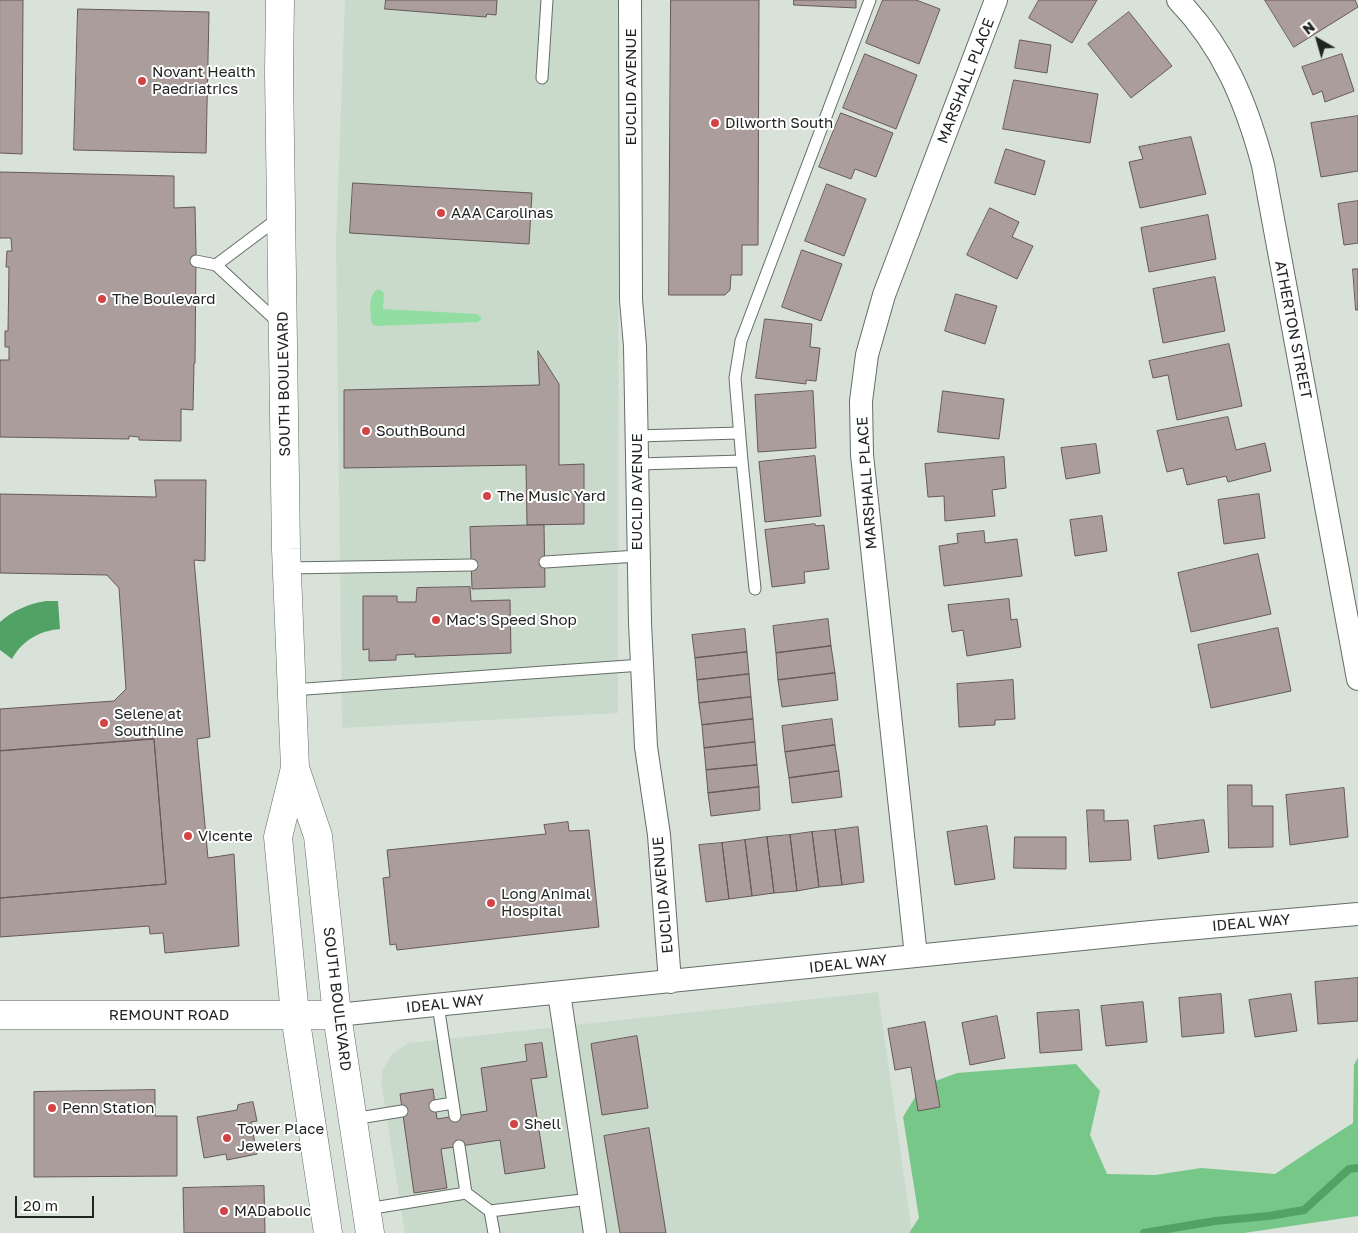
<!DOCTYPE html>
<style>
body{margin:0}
#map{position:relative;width:1358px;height:1233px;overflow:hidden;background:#d8e2d9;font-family:"Golos Text",sans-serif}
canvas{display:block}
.north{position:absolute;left:1293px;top:15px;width:50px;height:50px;-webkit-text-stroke:4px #fff;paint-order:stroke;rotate:322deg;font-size:14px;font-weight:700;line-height:20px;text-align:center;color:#212522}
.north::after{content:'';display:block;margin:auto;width:18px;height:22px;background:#212522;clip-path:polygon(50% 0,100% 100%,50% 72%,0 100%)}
.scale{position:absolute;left:15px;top:1196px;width:79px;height:22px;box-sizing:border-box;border:2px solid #212522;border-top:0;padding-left:6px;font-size:15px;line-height:18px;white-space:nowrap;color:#212522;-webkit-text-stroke:4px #fff;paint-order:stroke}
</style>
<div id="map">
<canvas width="1358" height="1233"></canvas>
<div class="north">N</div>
<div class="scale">20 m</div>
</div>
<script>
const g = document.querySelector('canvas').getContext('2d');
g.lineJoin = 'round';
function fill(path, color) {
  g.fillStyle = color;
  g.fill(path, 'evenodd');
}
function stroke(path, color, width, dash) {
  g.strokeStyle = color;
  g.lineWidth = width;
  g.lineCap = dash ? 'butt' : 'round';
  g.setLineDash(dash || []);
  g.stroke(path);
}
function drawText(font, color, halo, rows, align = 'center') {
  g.font = font + ' "Golos Text",sans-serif';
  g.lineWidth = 4;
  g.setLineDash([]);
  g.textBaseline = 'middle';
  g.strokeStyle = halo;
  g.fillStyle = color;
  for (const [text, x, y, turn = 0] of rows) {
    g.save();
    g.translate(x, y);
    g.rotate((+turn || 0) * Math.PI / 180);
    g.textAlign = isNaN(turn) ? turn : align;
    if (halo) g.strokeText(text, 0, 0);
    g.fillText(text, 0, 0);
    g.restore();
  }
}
fill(new Path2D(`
 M345 0H619L618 713 342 728 336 243Z
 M878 992 912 1233H405L381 1082 383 1069 393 1053 409 1043Z`), '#c9dacb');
fill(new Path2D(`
 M379 289 384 293 383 309 477 314 482 318 478 322 377 326 372 324 371 320C371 309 367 294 379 289Z`), '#92dda1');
fill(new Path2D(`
 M1358 1057V1216L1244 1233H909L919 1218 903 1117 922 1086 957 1073 1076 1064 1100 1091 1090 1135 1107 1174 1155 1175 1201 1168 1275 1174 1314 1148 1353 1123 1354 1065Z`), '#77c788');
fill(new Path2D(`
 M46 601H58L60 629C39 631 23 640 12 659L0 650V622C14 610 28 604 46 601Z`), '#52a266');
stroke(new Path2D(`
 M1144 1233 1215 1221 1269 1216 1304 1210 1349 1169 1358 1168`), '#52a266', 8);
const building = new Path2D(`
 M0 0H23L22 154 0 153Z
 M386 0H497L496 15 487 14 486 17 385 9Z
 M671 0H759L758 245H742V275H731L730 290 725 295H669Z
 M794 0H856V8L794 5Z
 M883 0H916L940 9 919 64 866 43Z
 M1039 0H1097L1072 43 1029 18Z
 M1265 0H1355L1358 7 1294 47Z
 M78 9 209 12 206 153 74 150Z
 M1129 12 1172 66 1131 98 1088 44Z
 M1020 40 1051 45 1047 73 1015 68Z
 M865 54 917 75 896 129 843 108Z
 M1342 54 1354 91 1325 102 1322 91 1313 95 1302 67Z
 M1014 80 1098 94 1090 143 1003 129Z
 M841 113 893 133 876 177 855 169 851 179 819 167Z
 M1358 116V171L1321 177 1311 123Z
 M1191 137 1206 194 1140 208 1129 162 1143 159 1139 147Z
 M1006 149 1045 161 1035 195 995 183Z
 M0 172 174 176V208L195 207 196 252 195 363H194L193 410 181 409V441L139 440V437L129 436V439L0 437V360H9V347H5V331H8L9 267H6L7 251H12L11 238H0Z
 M353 183 532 193 529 244 350 233Z
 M827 184 866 199 844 256 805 241Z
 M1358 201V243L1344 245 1338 204Z
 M990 208 1019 222 1012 237 1033 246 1017 279 967 255Z
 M1208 215 1216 259 1149 272 1141 228Z
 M802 250 842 264 821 321 782 307Z
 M1353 269H1358V310H1356Z
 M1215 277 1225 331 1163 343 1153 289Z
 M956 294 997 306 985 344 945 331Z
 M765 319 812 324 810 347 820 348 816 381 806 380V384L756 378Z
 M1229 344 1242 406 1177 420 1168 375 1153 378 1149 361Z
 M538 351 559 384V465L584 464V524L527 525 526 465 344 468V390L539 385Z
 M813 391 816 448 758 452 755 395Z
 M943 391 1004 399 999 439 938 432Z
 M1228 417 1236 450 1265 443 1271 471 1228 482 1226 476 1187 485 1183 468 1167 472 1157 431Z
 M1096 444 1100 473 1066 479 1061 448Z
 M815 456 821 516 765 522 759 462Z
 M1004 457 1006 488 992 490 995 516 945 521 944 496 928 497 925 464Z
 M155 480H206L205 561 194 560 210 737 197 739 208 858 234 854 239 946 165 953 163 933 150 934 149 926 0 937V898L166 884 154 739 0 751V709L114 701 126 689 119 588 107 575 0 573V494L156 497Z
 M1259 494 1265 538 1224 544 1218 500Z
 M1102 516 1107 551 1075 556 1070 520Z
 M815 524 816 526 824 525 829 569 804 572 805 583 772 587 765 530Z
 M544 525 545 587 472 589 470 527Z
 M984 531 985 543 1017 539 1022 576 944 586 939 546 958 543 957 534Z
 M1258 554 1271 614 1191 632 1178 573Z
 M470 587 471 601 510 600 511 653 415 657V654L396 655V660L369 661V649L363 650V596H397V602H416L417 588Z
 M1009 599 1011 620 1017 619 1021 647 967 656 963 630 952 632 948 605Z
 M828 619 831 646 776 653 773 626Z
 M1278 628 1291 691 1211 708 1198 645Z
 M745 629 747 652 695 658 692 635Z
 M831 646 835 673 778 680 776 653Z
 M747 652 749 674 697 680 695 658Z
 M835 673 838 700 782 707 778 680Z
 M749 674 751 697 699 703 697 680Z
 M1013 680 1015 719 995 720V725L959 727 957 684Z
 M751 697 753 719 702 725 699 703Z
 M753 719 755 742 704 748 702 725Z
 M832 719 835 745 785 752 782 726Z
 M154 739 166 884 0 898V751Z
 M755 742 757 765 706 770 704 748Z
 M835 745 839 771 789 778 785 752Z
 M757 765 759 787 708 793 706 770Z
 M839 771 842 797 792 803 789 778Z
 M1228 785H1252V806H1273V847L1229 848Z
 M759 787 760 810 711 816 708 793Z
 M1344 788 1348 837 1290 845 1286 795Z
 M1087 810H1104V821L1128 820 1131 860 1090 862Z
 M1204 820 1209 852 1158 859 1154 826Z
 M568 822 569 831 589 830 599 927 397 950 396 944 390 945 383 878 390 877 387 850 546 834 544 825Z
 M987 826 995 879 955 885 947 832Z
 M858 827 864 882 842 885 835 830Z
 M835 830 842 885 819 887 812 832Z
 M812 832 819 887 797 891 790 835Z
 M790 835 797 891 774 893 767 837Z
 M767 837 774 893 752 896 745 840Z
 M1015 837H1066V869L1014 868Z
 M745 840 752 896 729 899 722 843Z
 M722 843 729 899 706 902 699 845Z
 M1358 978V1021L1318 1024 1315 982Z
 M1221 994 1224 1033 1182 1037 1179 998Z
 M1291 994 1297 1031 1255 1037 1249 1000Z
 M1143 1002 1147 1042 1106 1046 1101 1006Z
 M1079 1010 1082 1050 1040 1053 1037 1013Z
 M997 1016 1005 1058 970 1065 962 1023Z
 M925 1022 940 1107 918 1111 911 1067 895 1070 888 1029Z
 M637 1036 648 1108 602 1115 591 1044Z
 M542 1043 547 1077 531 1079 545 1168 505 1174 500 1140 441 1149 447 1188 414 1193 400 1094 433 1089 437 1119 487 1111 481 1068 527 1061 525 1045Z
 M155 1090V1116H177V1176L34 1177V1092Z
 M253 1102 257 1121 251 1122 257 1154 227 1160 226 1154 204 1158 197 1117 237 1110 238 1105Z
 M649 1128 666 1233H620L604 1136Z
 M264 1186 265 1233H184L183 1188Z`);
fill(building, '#ab9d9b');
stroke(building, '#665958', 1);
const lane = new Path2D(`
 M542 78 547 0
 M196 261 216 265 280 324
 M216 265 280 217
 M637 436 739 433
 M638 464 742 461
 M545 562 638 556
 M287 568 472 565
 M755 589 742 461 735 378 741 341 870 0
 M292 690 642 665
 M438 1005 455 1116
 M435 1106 453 1103
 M353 1119 402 1111
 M459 1146 466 1193 490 1211 494 1233
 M367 1209 466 1193
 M490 1211 590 1199`);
const street = new Path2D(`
 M630 0 631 300 635 346 640 623 646 747 659 835 670 982
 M1178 0C1224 48 1246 102 1263 165L1358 679
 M916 956 862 455 861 401 867 355 884 295 996 0
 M559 993 595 1233
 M337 1015 1151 932 1358 914`);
const secondary = new Path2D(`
 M280 0 279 73 286 549 295 768 278 837 295 1015 328 1233
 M295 768 318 836 337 1015 370 1233
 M0 1015H337`);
stroke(lane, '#646e66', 13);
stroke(street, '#646e66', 24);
stroke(secondary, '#646e66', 29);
stroke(lane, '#fff', 11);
stroke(street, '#fff', 22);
stroke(secondary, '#fff', 28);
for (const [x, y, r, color] of [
 [142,81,5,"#d24345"],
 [715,123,5,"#d24345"],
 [441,213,5,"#d24345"],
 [102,299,5,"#d24345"],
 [366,431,5,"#d24345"],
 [487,496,5,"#d24345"],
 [436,620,5,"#d24345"],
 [104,723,5,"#d24345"],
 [188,836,5,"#d24345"],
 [491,903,5,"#d24345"],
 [52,1108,5,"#d24345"],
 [514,1124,5,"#d24345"],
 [227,1138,5,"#d24345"],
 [224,1211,5,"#d24345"]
]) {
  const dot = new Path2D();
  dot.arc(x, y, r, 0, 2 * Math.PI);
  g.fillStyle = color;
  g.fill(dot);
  stroke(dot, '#fff', 2);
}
drawText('15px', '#212522', '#fff', [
 ["Novant Health",152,72],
 ["Paedriatrics",152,89],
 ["Dilworth South",725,123],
 ["AAA Carolinas",451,213],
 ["The Boulevard",112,299],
 ["SouthBound",376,431],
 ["The Music Yard",497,496],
 ["Mac's Speed Shop",446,620],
 ["Selene at",114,714],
 ["Southline",114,731],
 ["Vicente",198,836],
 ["Long Animal",501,894],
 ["Hospital",501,911],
 ["Penn Station",62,1108],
 ["Shell",524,1124],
 ["Tower Place",237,1129],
 ["Jewelers",237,1146],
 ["MADabolic",234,1211]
], 'left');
drawText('15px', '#212522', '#fff', [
 ["MARSHALL PLACE",966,81,-69],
 ["EUCLID AVENUE",631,87,-90],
 ["ATHERTON STREET",1293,330,79],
 ["SOUTH BOULEVARD",284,384,-91],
 ["MARSHALL PLACE",867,483,-94],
 ["EUCLID AVENUE",637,492,-90],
 ["EUCLID AVENUE",663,895,-95],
 ["IDEAL WAY",1251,923,-5],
 ["IDEAL WAY",848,964,-6],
 ["SOUTH BOULEVARD",337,999,83],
 ["IDEAL WAY",445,1004,-6],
 ["REMOUNT ROAD",169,1015]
]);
</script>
